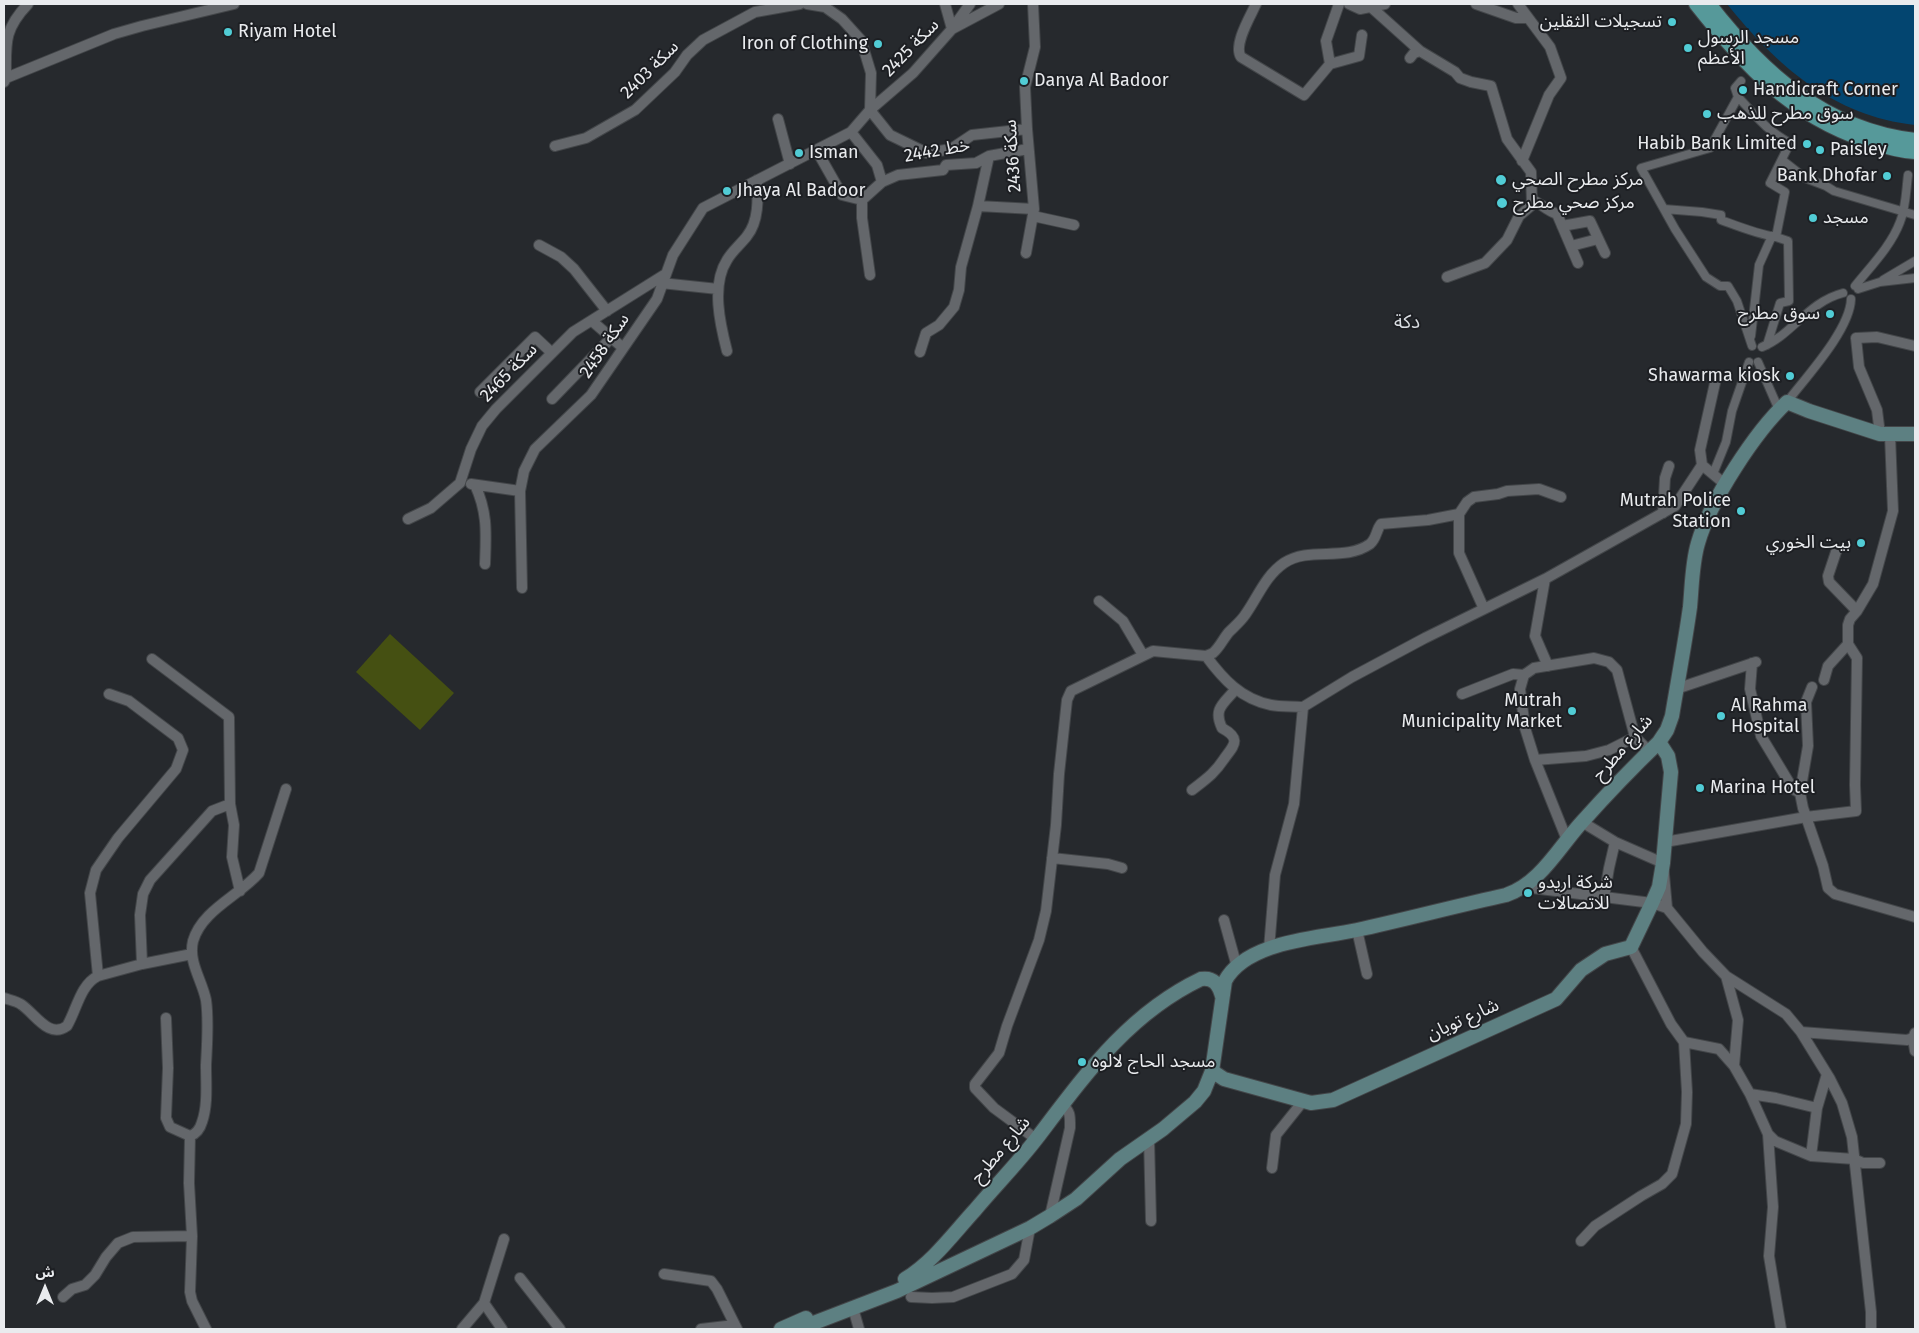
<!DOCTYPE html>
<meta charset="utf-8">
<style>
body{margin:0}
#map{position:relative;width:1919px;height:1333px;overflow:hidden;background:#26292d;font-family:"Fira Sans","Noto Sans Arabic",sans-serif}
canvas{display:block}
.frame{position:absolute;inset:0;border:5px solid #e9ebee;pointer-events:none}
.north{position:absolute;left:20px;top:1263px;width:50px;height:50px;-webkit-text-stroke:4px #1d1f23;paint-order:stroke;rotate:0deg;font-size:14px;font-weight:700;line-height:20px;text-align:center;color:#e9ebee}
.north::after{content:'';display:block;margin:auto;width:18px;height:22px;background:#e9ebee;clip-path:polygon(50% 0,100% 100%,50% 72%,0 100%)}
</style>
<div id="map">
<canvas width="1919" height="1333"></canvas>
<div class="frame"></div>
<div class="north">ش</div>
</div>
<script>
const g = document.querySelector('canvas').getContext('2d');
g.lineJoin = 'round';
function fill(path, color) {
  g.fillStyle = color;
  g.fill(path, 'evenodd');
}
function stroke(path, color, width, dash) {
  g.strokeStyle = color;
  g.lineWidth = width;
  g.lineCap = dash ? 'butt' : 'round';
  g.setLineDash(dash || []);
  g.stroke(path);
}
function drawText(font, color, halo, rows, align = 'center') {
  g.font = font + ' "Fira Sans","Noto Sans Arabic",sans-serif';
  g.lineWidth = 4;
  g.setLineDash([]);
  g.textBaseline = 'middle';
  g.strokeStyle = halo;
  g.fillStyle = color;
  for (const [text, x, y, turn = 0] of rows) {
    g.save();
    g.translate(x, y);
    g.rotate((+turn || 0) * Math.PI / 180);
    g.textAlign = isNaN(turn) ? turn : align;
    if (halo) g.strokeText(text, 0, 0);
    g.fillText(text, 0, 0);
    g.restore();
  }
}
fill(new Path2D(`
 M390 634 454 693 420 730 356 672Z`), '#455012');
fill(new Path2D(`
 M1727 4H1915V125C1833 116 1777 66 1727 4Z`), '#034570');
const pedestrian = new Path2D(`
 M1738 97 1735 88 1741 81
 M1782 160 1805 178 1826 186 1834 191 1915 215
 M1664 209 1702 212 1721 215V220C1740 227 1757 234 1776 237
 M1883 280 1915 261
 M1855 286C1871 266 1891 246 1900 222 1906 208 1906 190 1908 175
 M1858 289 1880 282 1915 278
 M1751 336 1759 265 1772 236
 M1752 346 1737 301 1728 286H1720L1706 277 1675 229 1641 168 1710 148 1738 97C1757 117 1765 129 1790 143L1770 183 1785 192 1776 237 1788 241 1789 301 1780 303 1767 345
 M1762 347C1792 335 1808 302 1843 293
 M1758 362 1779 410
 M1787 402C1806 377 1850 330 1851 299
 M1713 474 1726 442 1732 411 1749 362`);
const minor = new Path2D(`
 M807 4 825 7 842 19 861 40 871 73 870 110 890 135 927 153 951 149 972 135 1027 129
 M945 4 952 29 999 4
 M1256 4C1250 17 1233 45 1241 57L1304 95 1330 64
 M1349 4 1360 9 1385 4
 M1476 4 1516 18H1527
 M1518 4 1550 47 1561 78 1549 95 1522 161
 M1371 7 1420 51 1455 72 1460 78 1471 82 1491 86 1507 139 1531 172 1532 205 1519 216 1507 240 1485 263 1447 277
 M1410 58 1414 53 1420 51
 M1330 64 1326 41 1339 4
 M1330 64 1359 56 1362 35
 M6 78 114 34 142 26 234 4
 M4 82 6 78C6 44 3 30 28 4
 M778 119 790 164
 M851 132 877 165 882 182 862 200V218L870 275
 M555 146 586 138 635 110 675 72 687 55 703 40 755 12 800 4
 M817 151 842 195 862 200
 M882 182 898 175 943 170 946 165 976 163 989 156 1028 149
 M1532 200C1542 204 1546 210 1557 214L1578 263
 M978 206 989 156
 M1033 216 1074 225
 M1562 226 1590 221 1605 253
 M539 245 561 257 574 269 607 311
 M1571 246 1598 239
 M1026 253 1034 209
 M661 283 718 289
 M592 321 622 347
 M727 351C720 324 711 285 727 260 732 251 741 244 747 236 759 221 758 199 757 180
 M920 352 926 333 939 325 954 307 959 290 961 267 978 206 1034 209 1027 129 1025 87 1035 47 1033 4
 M480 392 535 337 552 353
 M552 399 611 338
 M1880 434 1877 410 1859 367 1856 338 1877 337 1915 346
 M1702 465 1700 450 1715 383
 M471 484 520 491
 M475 485C488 513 486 534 485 564
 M1663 513 1665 478 1669 466
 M1459 514V553L1484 609
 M408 519 431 508 460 483 471 449 482 426 496 409 573 332 664 275
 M1837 549 1828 576 1829 582 1857 611
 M1545 579 1535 636 1548 666
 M522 588 520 491 524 471 535 449 591 395 657 299 673 255 703 208 851 132 870 110 913 73 952 29 970 4
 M1099 601 1123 621 1143 655
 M1206 656C1223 679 1241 699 1271 705 1281 707 1292 706 1303 707
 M152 659 229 717 230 804 234 825 232 857 240 891
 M1752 663 1750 689 1761 736 1793 789 1800 793
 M1824 680 1828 666 1848 644
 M1812 687 1806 702 1808 746 1800 793 1803 808 1823 866 1828 888 1835 894 1915 917
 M1676 689 1756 662
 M1462 694 1513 674 1524 675
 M1535 760 1586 756 1609 750 1635 737
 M1192 790C1206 779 1214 774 1224 759 1234 745 1242 739 1222 728 1213 709 1223 704 1235 690
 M1582 822 1615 842 1663 863 1667 908
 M1567 840 1535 760 1525 728 1520 689 1524 675 1534 668 1594 658 1609 662 1617 670 1635 737 1649 751
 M1665 842 1806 817 1856 811 1855 785 1857 658 1848 644V625L1850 619 1857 611 1873 584 1893 511 1890 435
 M1052 858 1108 864 1122 868
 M1524 887 1652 903 1667 908 1703 952 1726 976 1786 1014 1801 1032 1830 1079 1842 1103 1852 1137 1871 1312V1329
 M1604 897 1609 868 1615 842
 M1224 920 1237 967
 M1357 930 1367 974
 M1631 947 1671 1024 1684 1042 1719 1049 1734 1066
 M1269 949 1275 875 1294 804 1303 707 1352 677 1425 638 1545 579 1675 506 1702 465 1726 485
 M142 964 140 915 143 894 150 880 212 811 230 804
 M98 976 90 893 96 870 118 838 176 769 183 750 178 738 129 701 109 694
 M1726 976 1738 1020 1734 1066 1750 1094 1768 1134 1773 1207 1769 1256 1781 1329
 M4 998C10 1000 17 1001 22 1005 36 1015 49 1039 67 1026 77 1009 80 985 98 976L142 964 192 954
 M166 1018 168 1068 166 1118 170 1127 190 1136
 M1801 1032 1907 1040 1913 1038 1915 1033
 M1913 1038 1915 1051
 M1750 1094 1776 1098 1817 1108 1827 1074
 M1768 1134 1775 1141 1811 1156 1854 1159 1863 1163H1880
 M1149 1138 1151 1221
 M1036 1139 994 1108 975 1088V1084L999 1053 1007 1026 1039 940 1046 911 1056 825 1059 774 1067 700 1071 691 1153 651 1206 656 1213 653C1220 647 1223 639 1229 632 1235 626 1241 621 1245 615 1258 597 1265 576 1284 563 1310 546 1344 562 1370 544 1377 538 1376 530 1381 524L1428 520 1459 514 1467 502 1474 497 1498 494 1507 491 1539 489 1561 497
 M1811 1156 1817 1108
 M1272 1168 1276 1135 1304 1100
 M1050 1216 1070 1128C1070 1117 1071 1112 1062 1104
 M1581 1241 1595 1226 1641 1196 1662 1184 1672 1174 1686 1124 1687 1092 1684 1042
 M664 1274 711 1281 717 1289 737 1329
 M520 1278 560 1329
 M63 1297 72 1289 85 1285 95 1275 106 1257 118 1243 133 1237 192 1236
 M911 1297 932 1298 953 1297 1012 1274 1024 1260 1030 1228
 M484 1303 502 1329
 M853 1308 859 1329
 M206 1329 192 1301 190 1292 192 1236 189 1183 190 1136C196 1134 200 1129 202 1122 208 1105 206 1084 206 1065 207 1044 209 1021 206 1000 202 980 188 962 193 941 202 910 239 896 259 873L286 789
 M462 1329 484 1303 504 1239
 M701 1329 735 1325`);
const secondary = new Path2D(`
 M1212 1071 1224 1079 1311 1103 1333 1100 1556 999 1581 970 1605 954 1631 947 1652 903 1659 887 1663 863 1671 772 1668 756 1659 742
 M905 1279C933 1262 953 1234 975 1210 995 1186 1018 1163 1037 1138 1085 1075 1128 1014 1201 979 1214 977 1219 985 1222 996
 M781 1329 806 1318
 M798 1329 897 1291 1030 1228 1050 1216 1076 1199 1120 1159 1163 1129 1195 1102 1204 1091 1212 1071 1225 981C1234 964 1253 954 1270 948 1298 938 1328 936 1357 930 1407 919 1456 906 1506 895 1540 884 1559 847 1582 822 1607 794 1633 767 1659 742L1667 730 1672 716C1678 680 1685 643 1690 607 1692 586 1692 563 1698 543 1710 501 1755 432 1787 402L1809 411 1880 434H1915`);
const primary = new Path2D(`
 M1696 4C1745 66 1790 115 1867 141 1882 146 1899 151 1915 152
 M1709 4C1762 72 1825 130 1915 140`);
stroke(pedestrian, '#434649', 10);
stroke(minor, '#434649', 12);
stroke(secondary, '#434649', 16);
stroke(primary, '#434649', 16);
stroke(pedestrian, '#64676b', 8);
stroke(minor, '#64676b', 10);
stroke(secondary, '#5d8082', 14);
stroke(primary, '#56999a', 14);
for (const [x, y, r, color] of [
 [1672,22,5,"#51ccd5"],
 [228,32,5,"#51ccd5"],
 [878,44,5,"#51ccd5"],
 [1688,48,5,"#51ccd5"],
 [1024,81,5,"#51ccd5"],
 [1743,90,5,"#51ccd5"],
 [1707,114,5,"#51ccd5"],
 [1807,144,5,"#51ccd5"],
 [1820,150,5,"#51ccd5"],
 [799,153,5,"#51ccd5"],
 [1887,176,5,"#51ccd5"],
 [1501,180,6,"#51ccd5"],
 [727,191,5,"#51ccd5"],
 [1502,203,6,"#51ccd5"],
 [1813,218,5,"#51ccd5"],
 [1830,314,5,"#51ccd5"],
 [1790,376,5,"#51ccd5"],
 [1741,511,5,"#51ccd5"],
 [1861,543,5,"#51ccd5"],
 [1572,711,5,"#51ccd5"],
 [1721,716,5,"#51ccd5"],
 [1700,788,5,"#51ccd5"],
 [1528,893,5,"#51ccd5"],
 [1082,1062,5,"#51ccd5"]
]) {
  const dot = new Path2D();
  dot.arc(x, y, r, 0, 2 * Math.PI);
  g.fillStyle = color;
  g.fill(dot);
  stroke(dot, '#1d1f23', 2);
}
drawText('18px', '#e9ebee', '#1d1f23', [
 ["تسجيلات الثقلين",1662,22,"right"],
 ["Riyam Hotel",238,32],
 ["مسجد الرسول",1698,38],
 ["الأعظم",1698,59],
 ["Iron of Clothing",868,44,"right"],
 ["Danya Al Badoor",1034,81],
 ["Handicraft Corner",1753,90],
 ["سوق مطرح للذهب",1717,114],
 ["Habib Bank Limited",1797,144,"right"],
 ["Paisley",1830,150],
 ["Isman",809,153],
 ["Bank Dhofar",1877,176,"right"],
 ["مركز مطرح الصحي",1512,180],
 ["Jhaya Al Badoor",737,191],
 ["مركز صحي مطرح",1513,203],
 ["مسجد",1823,218],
 ["سوق مطرح",1820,314,"right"],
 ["Shawarma kiosk",1780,376,"right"],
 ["Mutrah Police",1731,501,"right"],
 ["Station",1731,522,"right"],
 ["بيت الخوري",1851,543,"right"],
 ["Mutrah",1562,701,"right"],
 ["Municipality Market",1562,722,"right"],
 ["Al Rahma",1731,706],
 ["Hospital",1731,727],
 ["Marina Hotel",1710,788],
 ["شركة اريدو",1538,883],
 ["للاتصالات",1538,904],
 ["مسجد الحاج لالوه",1092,1062]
], 'left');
drawText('18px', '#e9ebee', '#1d1f23', [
 ["سكة 2425",911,48,-46],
 ["سكة 2403",650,70,-45],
 ["2442 خط",937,151,-10],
 ["سكة 2436",1013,156,-94],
 ["سكة 2458",605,346,-56],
 ["سكة 2465",509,373,-46],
 ["شارع مطرح",1623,748,-49],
 ["شارع تويان",1463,1020,-24],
 ["شارع مطرح",1001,1150,-50]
]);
drawText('19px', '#dadee3', '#1d1f23', [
 ["دكة",1407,323]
]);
</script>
